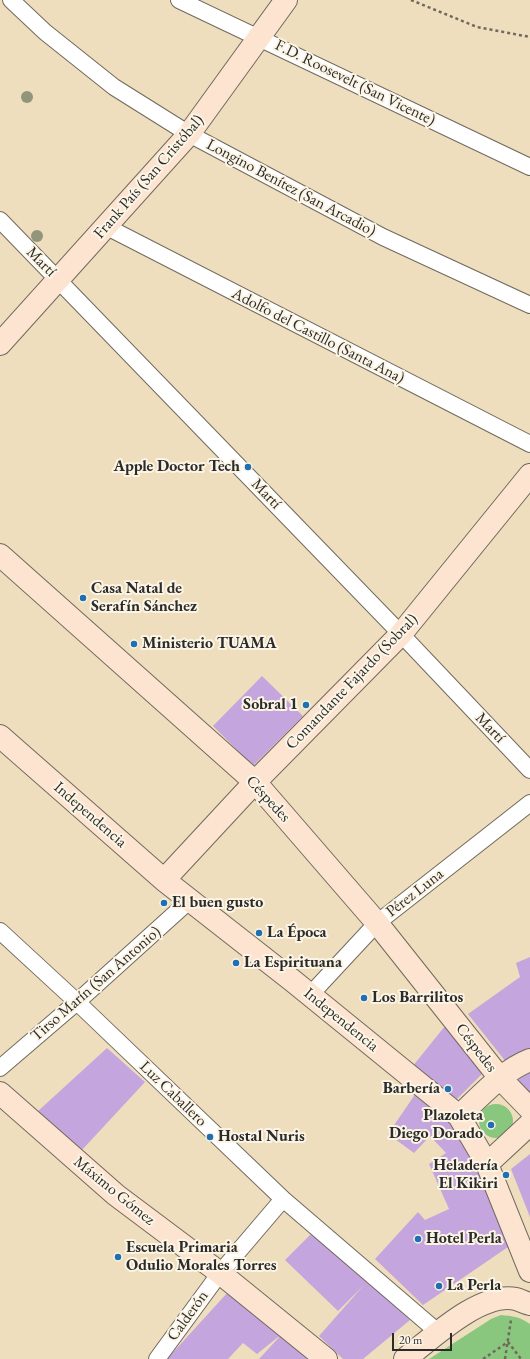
<!DOCTYPE html>
<meta charset="utf-8">
<style>
body{margin:0}
#map{position:relative;width:530px;height:1359px;overflow:hidden;background:#efdebd;font-family:"EB Garamond",serif}
canvas{display:block}
.scale{position:absolute;left:392px;top:1333px;width:60px;height:18px;box-sizing:border-box;border:2px solid #2b2b2b;border-top:0;padding-left:5px;font-size:12px;line-height:14px;white-space:nowrap;color:#2b2b2b;-webkit-text-stroke:3px #fcf5e5;paint-order:stroke}
</style>
<div id="map">
<canvas width="530" height="1359"></canvas>
<div class="scale">20 m</div>
</div>
<script>
const g = document.querySelector('canvas').getContext('2d');
g.lineJoin = 'round';
function fill(path, color) {
  g.fillStyle = color;
  g.fill(path, 'evenodd');
}
function stroke(path, color, width, dash) {
  g.strokeStyle = color;
  g.lineWidth = width;
  g.lineCap = dash ? 'butt' : 'round';
  g.setLineDash(dash || []);
  g.stroke(path);
}
function drawText(font, color, halo, rows, align = 'center') {
  g.font = font + ' "EB Garamond",serif';
  g.lineWidth = 4;
  g.setLineDash([]);
  g.textBaseline = 'middle';
  g.strokeStyle = halo;
  g.fillStyle = color;
  for (const [text, x, y, turn = 0] of rows) {
    g.save();
    g.translate(x, y);
    g.rotate((+turn || 0) * Math.PI / 180);
    g.textAlign = isNaN(turn) ? turn : align;
    if (halo) g.strokeText(text, 0, 0);
    g.fillText(text, 0, 0);
    g.restore();
  }
}
fill(new Path2D(`
 M479 1121a17 17 0 1 1 34 0a17 17 0 1 1-34 0Z
 M501 1315C513 1316 520 1317 530 1324V1359H429L491 1319Z`), '#8ac77e');
fill(new Path2D(`
 M262 676 303 716 253 766 213 726Z
 M530 957V1051L506 1062 468 1014 520 977 516 963Z
 M445 1026 486 1070 455 1101 412 1067Z
 M107 1048 145 1082 82 1150 37 1112Z
 M530 1069V1098L515 1085 524 1072Z
 M416 1093 462 1135 489 1191 511 1245 423 1305 375 1259 418 1212 425 1220 449 1209 429 1164 446 1153 430 1136 414 1153 388 1134Z
 M530 1154V1217L511 1169Z
 M313 1232 410 1320 363 1359H343L319 1336 363 1286 338 1311 285 1260Z
 M228 1292 282 1334 257 1354 243 1343 228 1359H167Z
 M282 1334 307 1359H259Z`), '#c5a5dd');
const street = new Path2D(`
 M11 0 45 32 114 87 189 134 383 237 530 305
 M179 0 530 167
 M0 220 401 634 530 770
 M107 227 530 444
 M0 931 77 1002 283 1199 439 1333
 M310 995 377 923 530 803
 M0 1068 77 1002 190 900
 M157 1359 220 1273 283 1199`);
const secondary = new Path2D(`
 M0 344 189 134 286 0
 M0 555 255 782 377 923 500 1078 530 1109
 M0 736 164 880 293 981 459 1116 487 1164 530 1271
 M164 880 255 782 401 634 530 475
 M0 1093 116 1195 220 1273 326 1359
 M459 1116C481 1096 502 1071 530 1060
 M487 1164 530 1124
 M405 1359C431 1339 481 1291 516 1299 520 1300 525 1303 530 1304`);
stroke(street, '#706a5e', 18);
stroke(secondary, '#706a5e', 24);
stroke(new Path2D(`
 M411 0 477 27 530 37
 M483 1359 508 1342 521 1359
 M505 1359 511 1320`), '#706a5e', 2.5, [3, 3]);
stroke(street, '#fff', 16);
stroke(secondary, '#fde4d0', 22);
g.fillStyle = '#93957a';
for (const [x, y] of [
 [27,97],
 [37,236]
]) {
  g.beginPath();
  g.arc(x, y, 6, 0, 2 * Math.PI);
  g.fill();
}
for (const [x, y, r, color] of [
 [248,467,4,"#1f6fb2"],
 [83,598,4,"#1f6fb2"],
 [134,644,4,"#1f6fb2"],
 [306,705,4,"#1f6fb2"],
 [164,903,4,"#1f6fb2"],
 [259,933,4,"#1f6fb2"],
 [236,963,4,"#1f6fb2"],
 [364,998,4,"#1f6fb2"],
 [448,1089,4,"#1f6fb2"],
 [491,1125,4,"#1f6fb2"],
 [210,1137,4,"#1f6fb2"],
 [506,1175,4,"#1f6fb2"],
 [418,1239,4,"#1f6fb2"],
 [118,1257,4,"#1f6fb2"],
 [439,1286,4,"#1f6fb2"]
]) {
  const dot = new Path2D();
  dot.arc(x, y, r, 0, 2 * Math.PI);
  g.fillStyle = color;
  g.fill(dot);
  stroke(dot, '#fcf5e5', 1.5);
}
drawText('16px', '#2b2b2b', '#fcf5e5', [
 ["F.D. Roosevelt (San Vicente)",355,83,26],
 ["Frank País (San Cristóbal)",149,177,-49],
 ["Longino Benítez (San Arcadio)",291,188,28],
 ["Martí",41,262,45],
 ["Adolfo del Castillo (Santa Ana)",318,336,27],
 ["Martí",266,494,46],
 ["Comandante Fajardo (Sobral)",352,682,-46],
 ["Martí",490,728,46],
 ["Céspedes",268,799,47],
 ["Independencia",90,815,41],
 ["Pérez Luna",415,893,-38],
 ["Tirso Marín (San Antonio)",96,984,-41],
 ["Independencia",341,1020,39],
 ["Céspedes",476,1048,52],
 ["Luz Caballero",173,1094,44],
 ["Máximo Gómez",114,1191,39],
 ["Calderón",188,1316,-54]
]);
drawText('bold 16px', '#2b2b2b', '#fcf5e5', [
 ["Apple Doctor Tech",240,467,"right"],
 ["Casa Natal de",91,589],
 ["Serafín Sánchez",91,607],
 ["Ministerio TUAMA",142,644],
 ["Sobral 1",298,705,"right"],
 ["El buen gusto",172,903],
 ["La Época",267,933],
 ["La Espirituana",244,963],
 ["Los Barrilitos",372,998],
 ["Barbería",440,1089,"right"],
 ["Plazoleta",483,1116,"right"],
 ["Diego Dorado",483,1134,"right"],
 ["Hostal Nuris",218,1137],
 ["Heladería",498,1166,"right"],
 ["El Kikiri",498,1184,"right"],
 ["Hotel Perla",426,1239],
 ["Escuela Primaria",126,1248],
 ["Odulio Morales Torres",126,1266],
 ["La Perla",447,1286]
], 'left');
</script>
